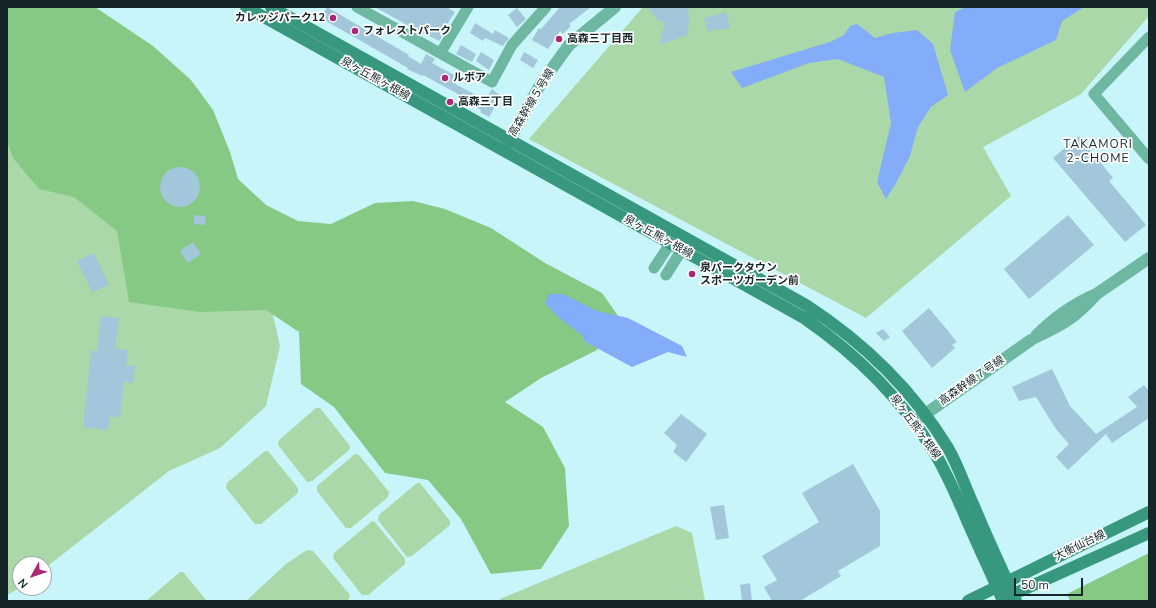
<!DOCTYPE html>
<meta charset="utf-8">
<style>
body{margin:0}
#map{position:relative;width:1156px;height:608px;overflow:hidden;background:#c7f5f9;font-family:"Nunito Sans",sans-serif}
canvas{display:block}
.frame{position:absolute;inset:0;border:8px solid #142628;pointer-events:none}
.north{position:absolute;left:12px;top:556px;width:40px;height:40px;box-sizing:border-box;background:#fff;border:1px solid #a1a8a9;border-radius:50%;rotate:230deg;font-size:11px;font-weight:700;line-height:16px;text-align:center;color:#142628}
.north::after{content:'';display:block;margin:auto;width:14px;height:18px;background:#aa2875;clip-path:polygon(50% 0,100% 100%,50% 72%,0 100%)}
.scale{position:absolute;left:1014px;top:578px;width:69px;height:18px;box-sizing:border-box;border:2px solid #142628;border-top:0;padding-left:5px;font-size:12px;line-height:14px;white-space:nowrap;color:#142628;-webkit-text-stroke:3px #fff;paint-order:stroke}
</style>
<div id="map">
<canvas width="1156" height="608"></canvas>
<div class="frame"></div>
<div class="north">N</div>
<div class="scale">50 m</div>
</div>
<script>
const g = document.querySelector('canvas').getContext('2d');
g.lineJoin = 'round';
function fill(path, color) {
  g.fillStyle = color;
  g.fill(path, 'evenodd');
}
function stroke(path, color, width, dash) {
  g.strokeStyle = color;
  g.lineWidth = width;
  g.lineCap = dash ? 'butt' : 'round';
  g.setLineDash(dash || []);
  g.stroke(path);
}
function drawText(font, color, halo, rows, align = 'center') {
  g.font = font + ' "Nunito Sans","Noto Sans JP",sans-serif';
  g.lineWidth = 3.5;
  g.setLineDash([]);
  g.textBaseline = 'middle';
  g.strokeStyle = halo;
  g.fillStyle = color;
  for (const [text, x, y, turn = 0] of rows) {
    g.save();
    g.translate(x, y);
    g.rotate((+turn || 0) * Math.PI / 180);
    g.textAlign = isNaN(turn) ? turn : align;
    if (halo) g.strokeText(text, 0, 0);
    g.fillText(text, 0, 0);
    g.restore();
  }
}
fill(new Path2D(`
 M7 7 267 288 280 346 266 406 220 448 169 471 44 569V564H20V588L7 595Z
 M643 7H1149V16L1081 94 983 147 1011 196 866 318 529 139Z
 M316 408H320L350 446 349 450 312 481 307 482 278 445 279 440Z
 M265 451H268L298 488V493L261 524H255L226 488 227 483Z
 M355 454 359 455 389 492 388 497 351 528H346L317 491V486Z
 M417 483H420L450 521V525L412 556 407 557 378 520 379 515Z
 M372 521 375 522 405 559V564L368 595H362L333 558 334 553Z
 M676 526 692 533 705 601H500V599Z
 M307 550 313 551 350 595 348 601H246L286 564Z
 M180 572H183L207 601H146Z`), '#aad8a8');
fill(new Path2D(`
 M7 7H95L153 46 191 80 213 110 230 152 238 179 266 205 298 221 331 224 375 203 413 201 445 209 491 228 545 263 602 293 621 320 618 334 595 351 541 378 505 402 543 427 565 468 569 526 541 569 491 574 461 519 428 480 385 473 334 407 301 384 299 332 266 310 200 312 129 302 117 231 74 197 39 189 13 158 7 141Z
 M1149 553V601H1070L1067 594Z`), '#86c985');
fill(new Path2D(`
 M966 7H1084L1062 21 1056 40 997 68 965 92 950 50 955 12Z
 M857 24 875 38 893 33 917 30 933 44 948 95 931 107 918 127 910 156 896 183 886 199 877 182 891 123 884 77 838 59 809 63 742 88 731 72 830 42 844 35 850 26Z
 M549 294H563L597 311 628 318 682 346 687 357 668 352 632 367 584 341 583 336 558 317 545 303Z`), '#83adf8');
fill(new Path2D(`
 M327 7 409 55 408 56 421 64 426 54 435 59 432 63 459 78 455 84 486 100 492 89 501 96 489 117 480 112 481 110 457 97 458 94 423 75 422 76 407 69 408 68 321 18Z
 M375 7H446L455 12 442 32 444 33 439 41 424 33 423 34Z
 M560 7H591L569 24 571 26 563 34 560 31 548 49 532 40 539 28 541 29Z
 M647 7H688L689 18 688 35 659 45 665 23 659 21Z
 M517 8 526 19 517 27 508 15Z
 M726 12 730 28 708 31 704 18Z
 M475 23 493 34 495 30 509 38 503 46 485 38 483 41 470 33Z
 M461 45 476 54 472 62 456 54Z
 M481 52 494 60 489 70 476 61Z
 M524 52 538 60 533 68 520 60Z
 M1079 136 1113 178 1109 181 1146 225 1125 242 1053 158Z
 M160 187a20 20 0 1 1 40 0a20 20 0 1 1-40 0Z
 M194 215 206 216 205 225 194 224Z
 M1068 215 1094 245 1029 299 1004 269Z
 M193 242 201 254 188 263 180 251Z
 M94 253 109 285 92 292 77 261Z
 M929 308 957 342 952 345 955 348 932 368 902 331Z
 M101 316 119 318 115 349 128 350 126 365 135 366 133 383 124 382 120 418 110 416 108 430 83 427 91 350 97 351Z
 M883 329 890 337 884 341 876 333Z
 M1052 369 1070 406 1096 434 1137 407 1128 397 1144 385 1149 391V418L1112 443 1106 434 1068 470 1056 457 1069 444 1056 429 1036 397 1019 401 1012 387Z
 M681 414 707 434 686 462 673 452 677 445 664 433Z
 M853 464 880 511V546L838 571 841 576 800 601H772L764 587 777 580 762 556 819 522 802 493Z
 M724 505 729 538 716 540 710 507Z
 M750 583 752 601H742L740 585Z`), '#a2c6da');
stroke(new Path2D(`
 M357 7 492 82 512 45 546 7
 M1149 37 1094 94 1149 159
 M441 52 468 7
 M654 268 670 244
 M666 275 686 243
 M1036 335C1054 317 1072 304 1095 294
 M1031 340C1062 326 1075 319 1098 293`), '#6eb7a1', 11);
stroke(new Path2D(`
 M505 148 540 85 569 45 615 7
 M1098 293 1149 258
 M914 422 1031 340`), '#6eb7a1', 12);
stroke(new Path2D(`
 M246 7 804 318C856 354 901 398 934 452 947 473 956 495 966 518 978 546 991 573 1003 601
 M271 7 806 305C863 342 912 389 948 448 959 467 965 487 974 506 987 538 1002 569 1016 601
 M1007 597 1149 533
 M968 601 1149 512`), '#38977f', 12);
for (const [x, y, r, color] of [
 [333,18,4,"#aa2875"],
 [355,31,4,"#aa2875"],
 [559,39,4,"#aa2875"],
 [445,78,4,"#aa2875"],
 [450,102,4,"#aa2875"],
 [692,274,4,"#aa2875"]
]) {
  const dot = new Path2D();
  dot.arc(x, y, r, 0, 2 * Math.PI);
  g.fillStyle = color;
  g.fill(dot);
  stroke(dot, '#fff', 1.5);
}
drawText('bold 11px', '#142628', '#fff', [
 ["カレッジパーク12",325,18,"right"],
 ["フォレストパーク",363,31],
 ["高森三丁目西",567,39],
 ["ルボア",453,78],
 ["高森三丁目",458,102],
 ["泉パークタウン",700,268],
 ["スポーツガーデン前",700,281]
], 'left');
drawText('11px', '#142628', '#fff', [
 ["泉ヶ丘熊ヶ根線",375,79,29],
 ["高森幹線５号線",532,103,-59],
 ["泉ヶ丘熊ヶ根線",658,237,29],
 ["高森幹線７号線",972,381,-35],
 ["泉ヶ丘熊ヶ根線",915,427,54],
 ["大衡仙台線",1080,546,-26]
]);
g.letterSpacing = '1px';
drawText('12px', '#142628', '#fff', [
 ["TAKAMORI",1098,145],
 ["2-CHOME",1098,159]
]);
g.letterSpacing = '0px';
</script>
